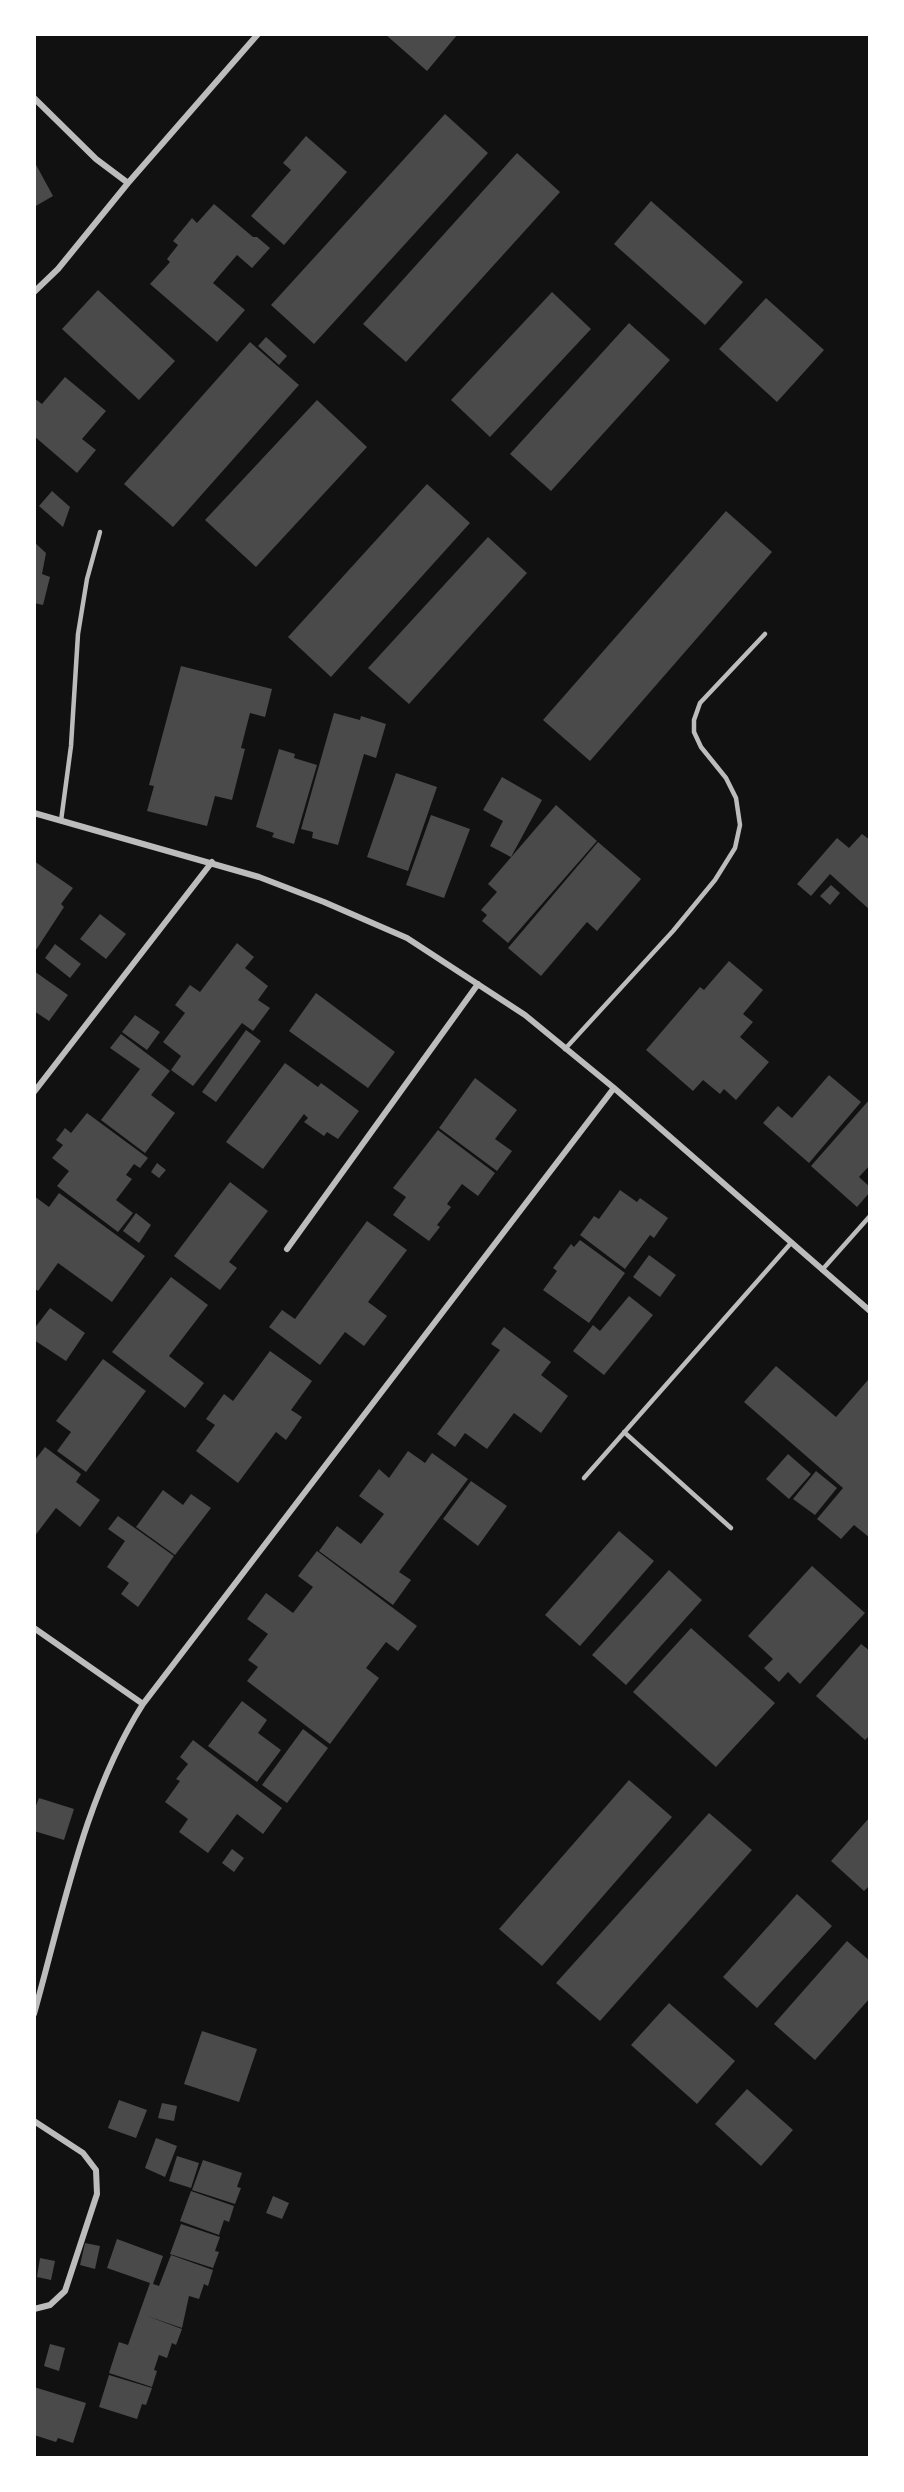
<!DOCTYPE html>
<style>
body{margin:0}
#map{position:relative;width:904px;height:2492px;overflow:hidden;background:#111;font-family:Mulish,sans-serif}
canvas{display:block}
.frame{position:absolute;inset:0;border:36px solid #fff;pointer-events:none}
</style>
<div id="map">
<canvas width="904" height="2492"></canvas>
<div class="frame"></div>
</div>
<script>
const g = document.querySelector('canvas').getContext('2d');
g.lineJoin = 'round';
function fill(path, color) {
  g.fillStyle = color;
  g.fill(path, 'evenodd');
}
function stroke(path, color, width, dash) {
  g.strokeStyle = color;
  g.lineWidth = width;
  g.lineCap = dash ? 'butt' : 'round';
  g.setLineDash(dash || []);
  g.stroke(path);
}
fill(new Path2D(`
 M385 34H458L427 71Z
 M445 114 488 153 314 344 271 305Z
 M306 136 347 172 284 245 251 216 291 170 283 163Z
 M517 153 560 192 406 362 363 324Z
 M34 161 53 196 34 207Z
 M651 201 743 282 705 325 614 244Z
 M214 204 253 237H257L270 248 252 268 237 255 213 283 245 310 217 342 150 284 170 262 167 259 178 245 173 241 192 218 197 223Z
 M98 290 175 361 139 400 62 329Z
 M552 292 591 329 490 437 451 400Z
 M766 298 824 350 777 402 719 349Z
 M629 323 670 360 551 491 510 454Z
 M266 337 287 356 279 365 258 346Z
 M250 342 299 385 173 527 124 484Z
 M65 377 106 411 82 439 96 450 77 473 34 436V398L42 404Z
 M317 400 367 447 256 567 205 520Z
 M427 484 470 523 331 677 288 637Z
 M52 491 70 507 63 527 39 506Z
 M726 511 772 552 590 761 543 720Z
 M488 537 527 573 409 704 368 668Z
 M34 542 46 553 42 574 50 577 43 605 34 603Z
 M181 666 272 689 265 717 250 713 241 748 245 749 232 800 215 796 207 826 147 811 154 786 149 785Z
 M334 713 360 720 361 716 386 724 376 758 364 754 338 845 312 838 313 832 301 829Z
 M279 749 295 754 294 758 317 765 294 844 272 837 274 833 256 827Z
 M396 773 437 787 408 871 367 857Z
 M502 777 542 800 511 857 490 846 503 821 483 810Z
 M556 805 597 841 508 943 482 921 487 915 481 910 497 892 488 884Z
 M431 815 470 829 444 898 406 885Z
 M862 834 870 840V910L830 874 811 896 797 884 837 838 849 848Z
 M598 842 641 879 597 931 587 922 541 976 508 948Z
 M34 861 73 888 61 904 64 907 34 953Z
 M831 885 840 893 830 905 820 896Z
 M100 914 126 934 106 959 80 939Z
 M237 943 254 957 245 968 268 986 258 1000 270 1008 253 1031 242 1023 193 1086 171 1070 181 1056 163 1042 185 1013 175 1005 190 985 200 992Z
 M55 944 81 964 70 978 45 958Z
 M729 961 763 990 743 1014 753 1022 740 1037 769 1062 736 1100 724 1089 720 1094 703 1080 693 1091 646 1050 700 987 704 990Z
 M34 971 68 995 49 1021 34 1011Z
 M316 993 395 1052 368 1088 289 1031Z
 M135 1015 160 1032 147 1050 122 1032Z
 M246 1030 261 1041 216 1102 202 1092Z
 M121 1034 170 1071 151 1095 175 1113 145 1153 101 1120 140 1069 110 1048Z
 M285 1063 318 1087 321 1083 359 1111 338 1139 327 1132 324 1136 304 1122 308 1118 304 1114 263 1169 226 1142Z
 M829 1075 861 1102 809 1163 763 1123 778 1106 792 1118Z
 M475 1078 517 1110 495 1139 512 1151 497 1171 439 1128Z
 M870 1099V1165L859 1177 870 1187V1192L857 1207 811 1166Z
 M87 1113 148 1158 140 1168 134 1164 126 1175 132 1179 116 1200 133 1213 118 1232 57 1186 69 1171 52 1158 63 1145 56 1140 65 1128 71 1133Z
 M438 1130 495 1173 478 1196 462 1184 447 1204 451 1207 437 1225 440 1227 429 1241 393 1215 406 1197 393 1188Z
 M157 1163 166 1170 159 1178 151 1172Z
 M230 1182 268 1211 229 1262 237 1268 220 1290 174 1256Z
 M620 1190 637 1202 640 1198 668 1218 654 1238 650 1235 625 1269 580 1235 594 1216 599 1219Z
 M59 1193 145 1256 112 1302 58 1263 38 1291 34 1288V1196L49 1207Z
 M136 1213 151 1225 139 1243 123 1231Z
 M367 1221 407 1250 368 1302 387 1316 364 1346 345 1332 320 1365 269 1327 282 1310 295 1319Z
 M580 1240 625 1273 589 1323 543 1290 557 1271 553 1268 571 1244 574 1247Z
 M649 1255 676 1275 660 1297 633 1277Z
 M171 1277 208 1305 169 1356 204 1383 185 1408 112 1352Z
 M629 1296 653 1315 604 1375 573 1351 593 1325 600 1331Z
 M50 1308 85 1333 66 1361 34 1340V1329Z
 M504 1327 551 1362 541 1375 568 1396 541 1433 514 1413 487 1449 465 1433 455 1447 437 1434 500 1350 491 1344Z
 M270 1351 312 1381 291 1410 302 1417 286 1440 276 1432 238 1483 196 1451 215 1425 206 1419 224 1394 233 1401Z
 M103 1359 146 1391 86 1472 57 1451 71 1432 56 1421Z
 M776 1366 836 1417 868 1380 870 1382V1538L854 1525 841 1539 817 1519 843 1488 744 1402Z
 M45 1447 81 1474 76 1482 100 1500 80 1527 56 1508 34 1537V1461Z
 M408 1451 425 1463 432 1453 468 1479 399 1572 411 1580 393 1605 319 1551 337 1526 361 1544 364 1540 384 1514 359 1496 379 1469 389 1478Z
 M788 1454 811 1474 789 1499 766 1479Z
 M816 1471 837 1488 815 1515 793 1499Z
 M471 1481 507 1506 478 1546 443 1519Z
 M163 1490 183 1505 191 1494 211 1508 175 1555 136 1527Z
 M118 1516 174 1556 138 1607 121 1594 129 1583 107 1567 125 1541 108 1529Z
 M619 1531 654 1561 580 1646 545 1615Z
 M317 1551 417 1626 398 1651 386 1642 366 1668 379 1678 330 1744 247 1681 258 1667 248 1660 268 1634 247 1619 266 1593 293 1613 313 1587 298 1576Z
 M812 1566 865 1613 800 1684 788 1672 779 1682 764 1668 773 1659 748 1636Z
 M669 1570 702 1600 626 1685 592 1655Z
 M691 1628 775 1703 716 1767 633 1692Z
 M861 1644 870 1651V1735L865 1740 816 1696Z
 M242 1701 267 1720 258 1733 281 1750 257 1782 208 1746Z
 M303 1729 328 1748 287 1803 262 1785Z
 M193 1740 282 1808 263 1834 237 1814 208 1853 179 1832 188 1819 165 1802 180 1781 176 1779 188 1764 180 1757Z
 M629 1780 672 1817 542 1966 499 1929Z
 M39 1798 74 1809 64 1840 34 1831V1811Z
 M709 1813 752 1850 600 2021 556 1983Z
 M870 1817V1885L864 1891 831 1861Z
 M232 1849 244 1858 234 1872 222 1863Z
 M797 1894 832 1926 757 2008 723 1977Z
 M847 1941 870 1961V1998L815 2060 774 2024Z
 M669 2003 735 2061 697 2104 631 2045Z
 M202 2031 257 2049 239 2102 184 2084Z
 M747 2089 793 2130 761 2166 715 2124Z
 M119 2100 147 2110 136 2138 108 2128Z
 M162 2103 177 2106 174 2121 158 2118Z
 M156 2138 177 2146 165 2177 145 2168Z
 M177 2156 199 2163 191 2188 169 2181Z
 M203 2160 242 2173 237 2187 241 2188 235 2204 192 2190Z
 M191 2191 234 2206 229 2222 224 2220 219 2235 180 2221Z
 M273 2196 289 2203 282 2219 266 2213Z
 M181 2224 220 2237 215 2251 219 2252 213 2268 170 2254Z
 M117 2239 163 2256 153 2284 159 2286 171 2255 213 2270 208 2286 204 2284 199 2299 189 2296 182 2328 147 2316 182 2329 176 2345 172 2343 167 2358 159 2355 154 2370 157 2371 152 2387 109 2373 119 2342 128 2345 150 2283 107 2268Z
 M85 2243 100 2246 95 2269 80 2265Z
 M40 2258 55 2261 51 2280 37 2277Z
 M50 2344 65 2348 59 2371 44 2366Z
 M109 2375 152 2388 146 2405 142 2404 137 2419 99 2407Z
 M34 2387 86 2403 73 2443 58 2438 56 2442 34 2435Z`), '#4a4a4a');
stroke(new Path2D(`
 M61 821 71 746 78 634 87 579 100 532
 M565 1049 673 931 715 880 735 848 740 825 736 798 726 778 701 747 694 732V720L700 703 765 634
 M822 1270 870 1216
 M624 1432 731 1528
 M584 1478 791 1243`), '#bcbcbc', 4.5);
stroke(new Path2D(`
 M34 98 96 159 128 183
 M34 292 58 269 128 183 258 34
 M34 813 259 877 324 902 407 938 525 1015 614 1088 870 1311
 M34 1092 212 862
 M287 1249 478 984
 M34 1628 143 1704
 M34 2014C63 1911 85 1795 143 1704L614 1088
 M34 2121 83 2153 96 2170 97 2194 65 2291 50 2305 34 2309`), '#bcbcbc', 6);
</script>
